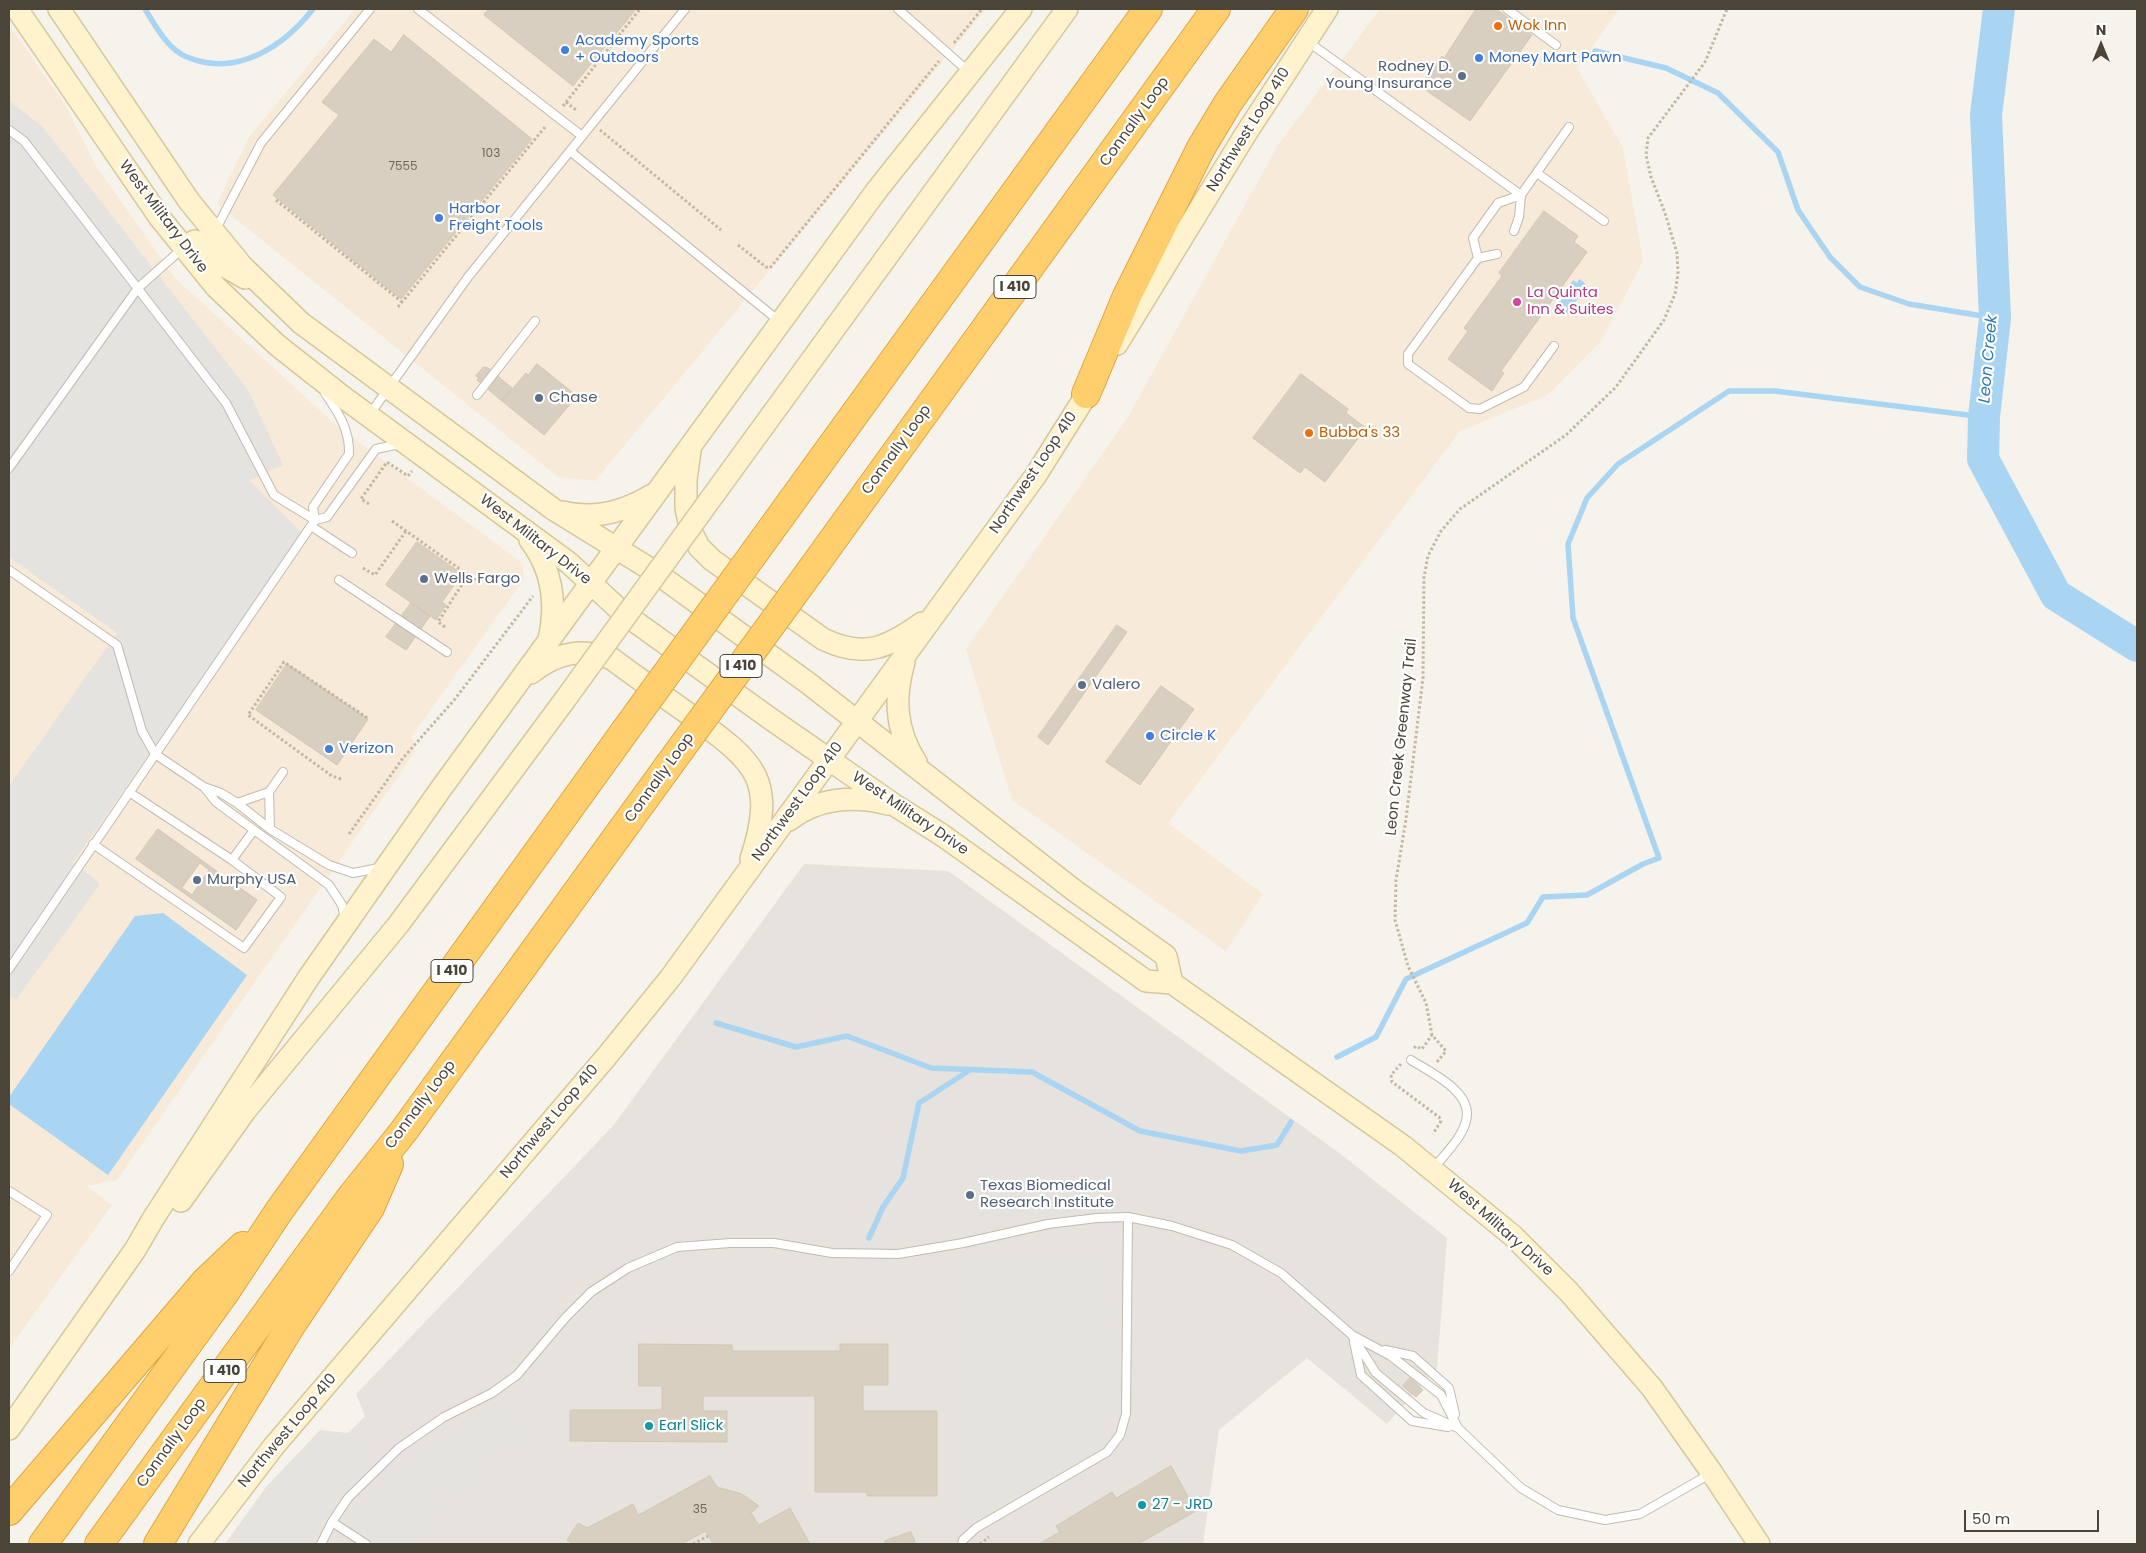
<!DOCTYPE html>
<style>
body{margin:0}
#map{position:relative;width:2146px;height:1553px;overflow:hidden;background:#f6f3ec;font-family:Poppins,sans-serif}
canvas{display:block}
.frame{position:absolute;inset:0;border:10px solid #4b4439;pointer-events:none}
.north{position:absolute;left:2076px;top:20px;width:50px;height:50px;-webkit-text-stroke:4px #fff;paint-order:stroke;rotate:0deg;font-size:14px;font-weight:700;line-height:20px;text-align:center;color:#4b4439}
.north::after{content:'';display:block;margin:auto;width:18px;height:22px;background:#4b4439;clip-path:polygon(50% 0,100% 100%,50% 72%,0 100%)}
.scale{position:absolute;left:1964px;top:1510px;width:135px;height:22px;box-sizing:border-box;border:2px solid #4b4439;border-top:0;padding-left:6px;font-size:15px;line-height:18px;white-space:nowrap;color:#4b4439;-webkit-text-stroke:4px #fff;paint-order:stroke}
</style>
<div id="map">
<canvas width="2146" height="1553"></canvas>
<div class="frame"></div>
<div class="north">N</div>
<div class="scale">50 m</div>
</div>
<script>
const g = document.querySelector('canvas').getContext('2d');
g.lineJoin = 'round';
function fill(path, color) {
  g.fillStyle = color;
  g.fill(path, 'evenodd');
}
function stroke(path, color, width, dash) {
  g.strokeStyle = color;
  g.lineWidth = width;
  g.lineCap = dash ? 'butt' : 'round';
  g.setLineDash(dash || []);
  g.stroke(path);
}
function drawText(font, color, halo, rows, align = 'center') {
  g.font = font + ' Poppins,sans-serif';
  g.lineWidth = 4.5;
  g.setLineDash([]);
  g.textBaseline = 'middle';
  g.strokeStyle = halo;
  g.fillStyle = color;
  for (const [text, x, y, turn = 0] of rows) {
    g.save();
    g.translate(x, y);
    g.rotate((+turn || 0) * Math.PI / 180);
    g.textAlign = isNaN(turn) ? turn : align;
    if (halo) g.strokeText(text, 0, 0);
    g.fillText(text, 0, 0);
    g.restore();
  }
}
fill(new Path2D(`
 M355 9H986L595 481 558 477 217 204 249 137Z
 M1380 9H1619L1577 68 1623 148 1643 261 1601 341 1548 395 1460 431 1168 823 1263 894 1226 951 1012 800 966 649 1128 417 1278 145Z
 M9 25 66 106 96 166 175 278 336 425 522 563 524 579 412 736 415 752 117 1180 87 1186 112 1205 9 1349Z`), '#f7ead8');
fill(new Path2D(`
 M804 864 948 871 1338 1152 1447 1238 1437 1368 1387 1424 1307 1358 1219 1430 1203 1544H225L266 1487 320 1430 348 1433 365 1416 356 1394 613 1126Z`), '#e6e2dd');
fill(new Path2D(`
 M9 101 42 126 248 390 283 465 249 480 302 533 146 759 73 862 100 884 16 1000 9 995V786L117 633 9 557Z
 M1106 1259 1107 1416 1098 1445 970 1518 964 1262Z
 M506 1406 521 1440 464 1467 472 1481 453 1493 441 1482 427 1496 437 1507 410 1544H339L367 1503 392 1476 451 1434Z
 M320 1435 349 1439 370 1458 331 1501 306 1544H233L269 1492Z`), '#e5e3e0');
fill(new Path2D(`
 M1579 279 1585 283 1583 286 1585 288 1566 316 1554 308 1573 280 1577 283Z
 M163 913 247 975 108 1175 9 1104V1097L135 916Z`), '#a9d4f2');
stroke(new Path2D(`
 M145 9C155 25 168 50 187 57 237 78 284 46 313 9
 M1595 51 1666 68 1718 93 1778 152 1798 210 1830 257 1860 287 1909 304 1995 318
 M716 1023 796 1047 847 1036 931 1068 1032 1072 1140 1131 1241 1151 1277 1145 1291 1122
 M1337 1057 1376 1037 1406 979 1527 923 1543 897 1587 895 1643 864 1659 858 1573 618 1568 544 1587 498 1618 464 1729 391H1775L1984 417
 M869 1238 883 1207 903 1178 919 1103 970 1070`), '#a9d4f2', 5.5);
stroke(new Path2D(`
 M1999 9 1986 115 1995 318 1984 417 1983 459 2056 595 2137 646`), '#a9d4f2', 32);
const building = new Path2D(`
 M489 9H636L573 86 484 15Z
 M1476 9H1496L1532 35 1470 121 1420 86 1442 56 1444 58Z
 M404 35 532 139 401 299 273 195 339 115 322 102 374 39 391 52Z
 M1544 211 1578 236 1574 242 1587 252 1501 371 1504 373 1492 391 1448 359 1468 331 1464 328 1502 276 1499 273Z
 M537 364 577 396 544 435 502 401 526 373 528 375Z
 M484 367 488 368 512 388 502 401 477 380 479 378 476 376Z
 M1301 374 1348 409 1346 413 1366 428 1325 482 1305 467 1300 473 1253 438Z
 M417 542 462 574 442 602 446 605 436 620 386 585Z
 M411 603 430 616 406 650 386 637Z
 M1117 625 1127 632 1048 745 1038 737Z
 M287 664 368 719 337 765 256 710Z
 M1161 686 1194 709 1140 785 1106 762Z
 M158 829 257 900 236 930 136 859Z
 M200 863 209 870 192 895 182 888Z
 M639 1344 732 1345V1351H840V1344H888V1385H863V1411H937V1496H867V1492H815V1396H703V1411H727V1442L570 1441V1410H662V1386H639Z
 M1410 1378 1423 1390 1416 1397 1403 1386Z
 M1171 1466 1196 1511 1138 1544H1039L1060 1532 1056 1526 1112 1492 1116 1498Z
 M710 1476 717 1487 742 1494 759 1506 751 1513 759 1525 790 1508 810 1544H713L706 1531 681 1544H573L567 1540 578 1523 587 1528 633 1504 638 1515Z
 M911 1532 916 1544H886L885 1541Z`);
fill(building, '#d8cfc1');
stroke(building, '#d3c7b4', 1);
const service = new Path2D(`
 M418 9 582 136
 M898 9 969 72
 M1507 9 1556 45
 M1307 41 1521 195 1519 217 1514 231
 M9 130 24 141 226 403 274 495 315 520 327 517 376 449 400 444
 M570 151 779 321
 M1537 173 1604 221
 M216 229 261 143 370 9
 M1478 258 1497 254
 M1554 346 1524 387 1480 409 1469 408 1408 364V354L1478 258 1473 238 1498 203 1521 195 1569 127
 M477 395 535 321
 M370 414 468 277 685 9
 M9 468 138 288 182 249
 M311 526 352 553
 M9 570 117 645 142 731 155 754 204 787 221 793 237 803 270 829 329 865 353 873 379 868
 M339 580 447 652
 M204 787 216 802 329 885 342 905 345 919
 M129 792 232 860 254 830
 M237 803 269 792
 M270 829 269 792 283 772
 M93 844 244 948 281 897 232 860
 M9 969 315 520 313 507 349 454C350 430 338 412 325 393
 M1411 1060C1431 1073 1474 1092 1466 1121 1462 1138 1444 1155 1433 1169
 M9 1191 47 1215 9 1271
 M1353 1337 1376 1373 1424 1413 1458 1428 1521 1488 1558 1510 1605 1520 1640 1514 1710 1474
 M1354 1342 1361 1375 1412 1421 1448 1427
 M1385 1350 1413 1356 1449 1388 1455 1414
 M332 1522 366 1544
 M321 1544 332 1522 348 1498 399 1448 444 1417 492 1393 517 1375 566 1317 591 1292 628 1268 677 1247 730 1243H774L832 1253 898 1254 963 1243 1048 1224 1097 1218 1128 1217 1172 1226 1232 1245 1281 1273 1352 1335 1391 1356 1441 1395 1458 1428
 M962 1544 963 1540 976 1528 1107 1452 1120 1435 1126 1414 1128 1217`);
const secondary = new Path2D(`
 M17 9 160 218 216 287 277 345 343 397 569 563 623 613 775 722 896 806 942 835 1146 981 1172 983 1403 1146 1513 1236 1569 1292 1652 1388 1712 1473 1759 1544
 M59 9 189 201 242 266 301 323 553 509 655 572 808 683 1075 891 1166 956 1172 983
 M183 247 195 241 202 243 219 263 245 278
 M1117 344 1245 135 1327 9
 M690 451 686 479V508L691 531 699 547 712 560 823 639C864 659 887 648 922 623
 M720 486 1067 9
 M562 512C594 520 624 512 652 495
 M530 540C552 569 557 604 549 639
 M904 662C894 697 895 730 916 762
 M531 673C556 653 582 647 612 659 639 679 666 698 693 717 755 762 777 779 751 859
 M789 820C817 798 854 795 888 804
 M181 1201 245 1111 398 925 564 701
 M9 1429 135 1250 153 1219 309 977 440 790 877 190 1021 9
 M199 1544 274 1446 607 1056 671 977 1036 475 1095 381`);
const motorway = new Path2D(`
 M1086 394 1127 296 1201 148 1228 103 1294 9
 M765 538 1148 9
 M814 566 1216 9
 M9 1511 205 1282 243 1246
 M43 1544 224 1294 279 1211 625 731
 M99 1544 351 1197 403 1132 669 765
 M158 1544 290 1327 370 1208 389 1164`);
stroke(service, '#c2bbae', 10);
stroke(secondary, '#d6c79b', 24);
stroke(motorway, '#e0a43c', 30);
stroke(new Path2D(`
 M954 43 982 9
 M566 102 576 110
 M563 106 640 9
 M600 130 721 230
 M276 200 402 302
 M738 245 766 267 770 268 939 61
 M398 307 545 127
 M369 504 361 499 387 462 408 476 412 471
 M392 521 478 582
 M363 568 375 575 406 531
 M445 627 438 622 468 575
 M341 779 332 776 248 715 284 662 369 719
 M349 834 403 758 455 699 533 596
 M1414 1048 1416 1046 1422 1049 1432 1035
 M1437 1062 1446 1051 1432 1035 1426 1003 1408 966 1395 920 1396 880 1406 819 1423 678 1424 577 1428 556 1441 531 1460 509 1566 435 1616 387 1664 320 1675 294 1678 273 1677 253 1665 213 1651 177 1646 155 1648 138 1705 62 1727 9
 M1401 1064 1391 1075 1392 1082 1439 1117 1441 1121 1433 1134
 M693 1544 708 1536
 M980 1544 989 1537`), '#c4b79f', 3, [2.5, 2.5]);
stroke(service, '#fff', 8);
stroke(secondary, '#fff3cd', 21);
stroke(motorway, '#ffcf6e', 28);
const secondaryBridge = new Path2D(`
 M564 701 720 486`);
const motorwayBridge = new Path2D(`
 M625 731 765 538
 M669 765 814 566`);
stroke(secondaryBridge, '#d6c79b', 24, []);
stroke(motorwayBridge, '#e0a43c', 30, []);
stroke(secondaryBridge, '#fff3cd', 21);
stroke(motorwayBridge, '#ffcf6e', 28);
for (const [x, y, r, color] of [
 [1498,26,5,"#e8710a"],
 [565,50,5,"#3f7fe0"],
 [1479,58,5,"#3f7fe0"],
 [1462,76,5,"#5c6f8a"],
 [439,218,5,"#3f7fe0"],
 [1517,302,5,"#d1479c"],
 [539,398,5,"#5c6f8a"],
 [1309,433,5,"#e8710a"],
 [424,579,5,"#5c6f8a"],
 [1082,685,5,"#5c6f8a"],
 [1150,736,5,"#3f7fe0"],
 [329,749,5,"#3f7fe0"],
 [197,880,5,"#5c6f8a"],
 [970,1195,5,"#5c6f8a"],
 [649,1426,5,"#0f9aa8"],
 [1142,1505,5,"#0f9aa8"]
]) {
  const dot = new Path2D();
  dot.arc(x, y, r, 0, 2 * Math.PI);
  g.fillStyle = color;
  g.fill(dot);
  stroke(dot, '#fff', 2);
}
drawText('12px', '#6e675b', null, [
 ["103",491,154],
 ["7555",403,167],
 ["35",700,1510]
]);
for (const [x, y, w] of [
 [1015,287,42],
 [741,666,42],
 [452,971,42],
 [225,1371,42]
]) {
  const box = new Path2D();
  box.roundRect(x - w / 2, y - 11.5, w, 23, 4);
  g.fillStyle = '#fff';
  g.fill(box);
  stroke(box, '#4b4439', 1);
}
drawText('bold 14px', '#4b4439', null, [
 ["I 410",1015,287],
 ["I 410",741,666],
 ["I 410",452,971],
 ["I 410",225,1371]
]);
drawText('15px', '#c56008', '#fff', [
 ["Wok Inn",1508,26],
 ["Bubba's 33",1319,433]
], 'left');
drawText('15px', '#366cbe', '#fff', [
 ["Academy Sports",575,41],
 ["+ Outdoors",575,58],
 ["Money Mart Pawn",1489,58],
 ["Harbor",449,209],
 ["Freight Tools",449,226],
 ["Circle K",1160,736],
 ["Verizon",339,749]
], 'left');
drawText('15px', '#4e5e75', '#fff', [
 ["Rodney D.",1452,67,"right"],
 ["Young Insurance",1452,84,"right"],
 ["Chase",549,398],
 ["Wells Fargo",434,579],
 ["Valero",1092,685],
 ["Murphy USA",207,880],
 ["Texas Biomedical",980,1186],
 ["Research Institute",980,1203]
], 'left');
drawText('15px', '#4b4439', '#fff', [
 ["Connally Loop",1135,122,-54],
 ["Northwest Loop 410",1249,130,-58],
 ["West Military Drive",163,217,53],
 ["Connally Loop",897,450,-54],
 ["Northwest Loop 410",1034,473,-56],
 ["West Military Drive",535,540,38],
 ["Leon Creek Greenway Trail",1402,737,-84],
 ["Connally Loop",660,778,-54],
 ["Northwest Loop 410",798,802,-54],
 ["West Military Drive",910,814,34],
 ["Connally Loop",421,1105,-53],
 ["Northwest Loop 410",550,1122,-50],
 ["West Military Drive",1500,1228,42],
 ["Northwest Loop 410",288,1431,-50],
 ["Connally Loop",172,1443,-54]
]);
drawText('15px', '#b23c85', '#fff', [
 ["La Quinta",1527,293],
 ["Inn & Suites",1527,310]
], 'left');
drawText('15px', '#0d838f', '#fff', [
 ["Earl Slick",659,1426],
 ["27 - JRD",1152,1505]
], 'left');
drawText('italic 16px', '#2e7ab2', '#fff', [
 ["Leon Creek",1989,359,-85]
]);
</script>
